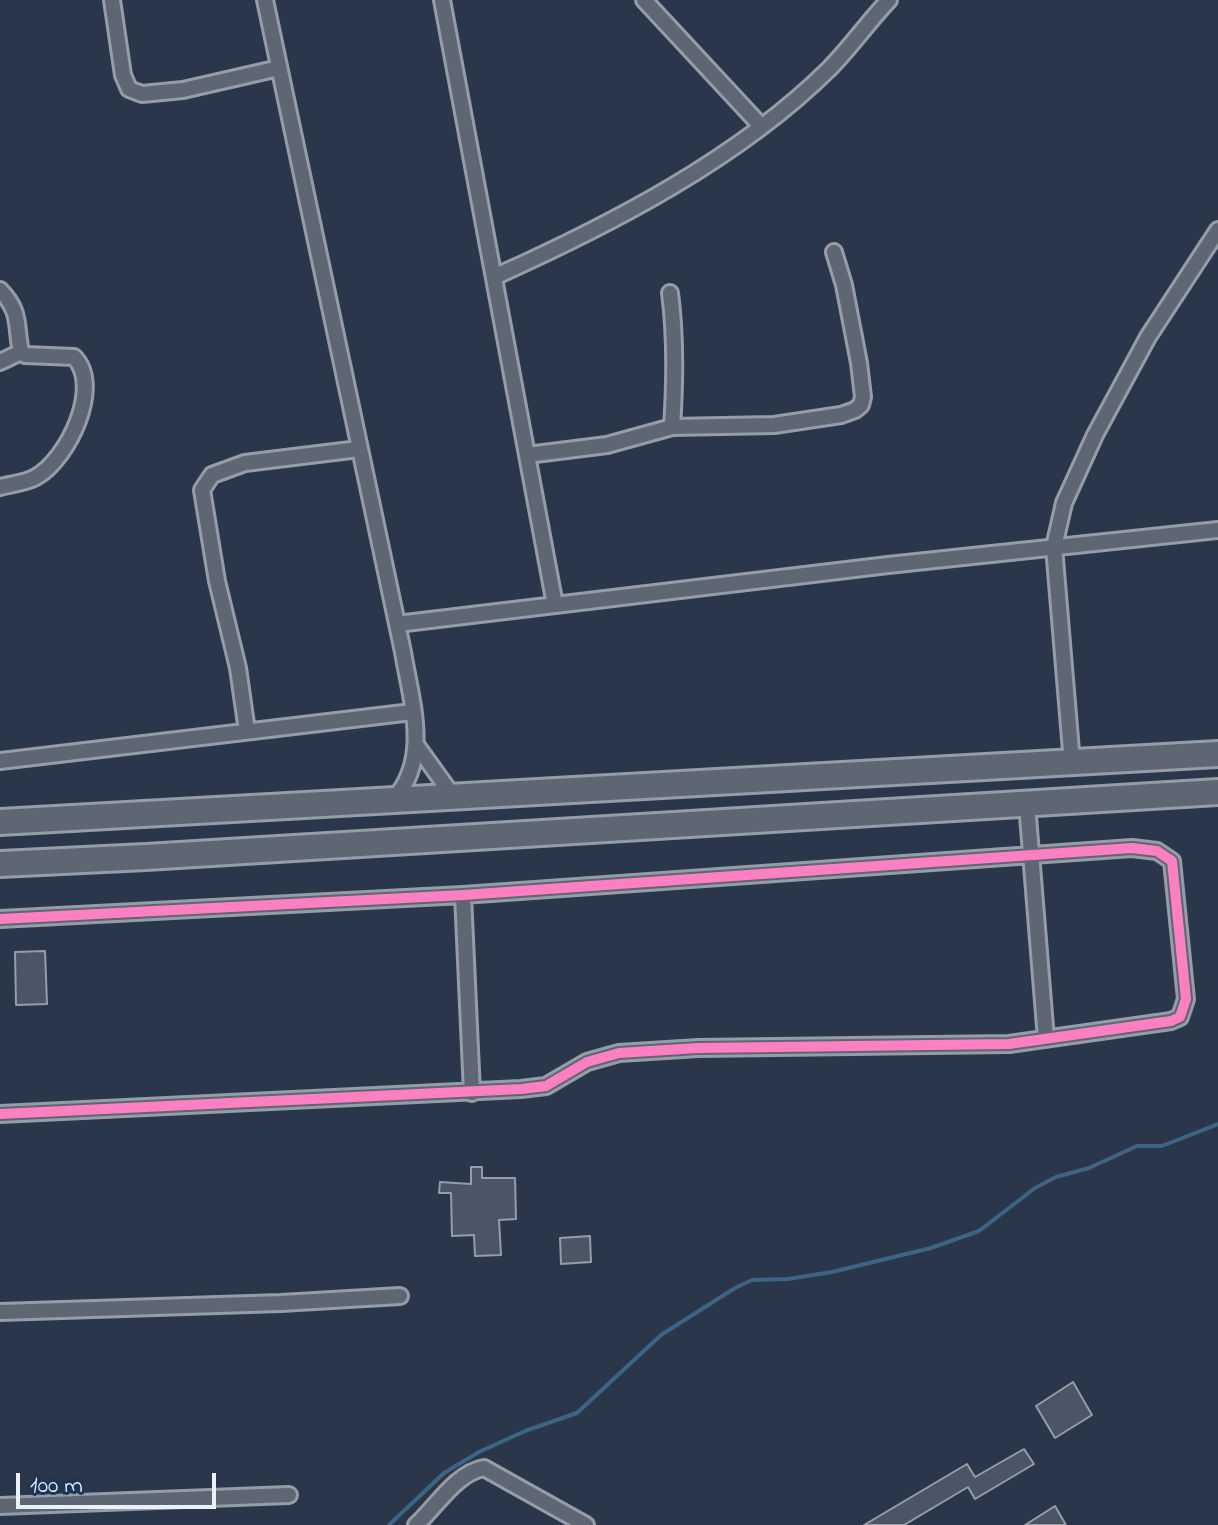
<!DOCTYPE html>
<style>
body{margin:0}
#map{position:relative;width:1218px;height:1525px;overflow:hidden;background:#2a374a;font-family:"Indie Flower",sans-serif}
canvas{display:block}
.scale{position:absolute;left:16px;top:1473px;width:200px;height:36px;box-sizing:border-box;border:4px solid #e8f1f8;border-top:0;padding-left:10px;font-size:24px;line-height:28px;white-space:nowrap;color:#e8f1f8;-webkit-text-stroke:6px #1d3557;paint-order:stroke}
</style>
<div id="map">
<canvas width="1218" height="1525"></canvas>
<div class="scale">100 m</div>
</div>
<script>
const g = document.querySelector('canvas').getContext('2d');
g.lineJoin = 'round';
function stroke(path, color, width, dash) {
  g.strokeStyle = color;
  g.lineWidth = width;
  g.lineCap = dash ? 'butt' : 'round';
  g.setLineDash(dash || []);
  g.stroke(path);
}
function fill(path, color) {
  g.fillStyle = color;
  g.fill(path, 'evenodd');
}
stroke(new Path2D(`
 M389 1525 444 1473 479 1452 525 1431 577 1413 661 1335 735 1288 752 1280 788 1279 832 1272 931 1248 979 1231 1035 1188 1056 1177 1089 1168 1137 1146H1162L1218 1124`), '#3d6482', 4);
const building = new Path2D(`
 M45 951 47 1004 16 1005 15 952Z
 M471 1167H482V1178H515L516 1219 499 1220 501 1255 475 1256 474 1235 452 1236 451 1193H439L440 1182 471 1184Z
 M590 1236 591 1262 561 1264 560 1238Z
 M1073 1382 1092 1415 1055 1438 1036 1406Z
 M1024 1449 1034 1464 975 1499 968 1487 904 1525H864L967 1464 975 1477Z
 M1055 1506 1066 1525H1025Z`);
fill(building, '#4c5566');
stroke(building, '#959da7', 2);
const minor = new Path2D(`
 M112 0 123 75 129 89 142 94 183 90 279 68
 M265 0 403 652C411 701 431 758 394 799
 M442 0 555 605
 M644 0 761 126
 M494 277C610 225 738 159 829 69 850 48 868 22 889 0
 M0 290C22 313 15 325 21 352
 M670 293C676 338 675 382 672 427
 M0 362 21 352 25 355 74 357C103 386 68 459 36 477 26 483 11 484 0 487
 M527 455 607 445 672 427 774 425 841 415 855 410 861 405 863 397 859 363 844 285 834 252
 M397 624 888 565 1218 530
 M247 731 238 668 217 581 202 490 212 475 245 463 359 449
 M417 746 453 796
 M0 761 412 712
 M1072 763 1054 547 1064 503 1095 435 1148 337 1218 230
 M1027 804 1046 1039
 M463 895 472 1093
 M0 919 463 895 1132 848 1157 851 1172 861 1186 999 1180 1017 1171 1021 1009 1044 698 1048 619 1053 587 1062 546 1086 521 1089 0 1114
 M0 1312 281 1303 400 1296
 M0 1506 289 1495
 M416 1525C436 1507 456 1473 484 1468L586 1525`);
const trunk = new Path2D(`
 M0 822 1218 754
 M0 864 146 857 1218 792`);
stroke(minor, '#959da7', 20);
stroke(trunk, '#959da7', 30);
stroke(minor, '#5d6672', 14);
stroke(trunk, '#5d6672', 24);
stroke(new Path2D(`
 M0 919 463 895 1132 848 1157 851 1172 861 1186 999 1180 1017 1171 1021 1009 1044 698 1048 619 1053 587 1062 546 1086 521 1089 0 1114`), '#ff80c0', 10);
</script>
